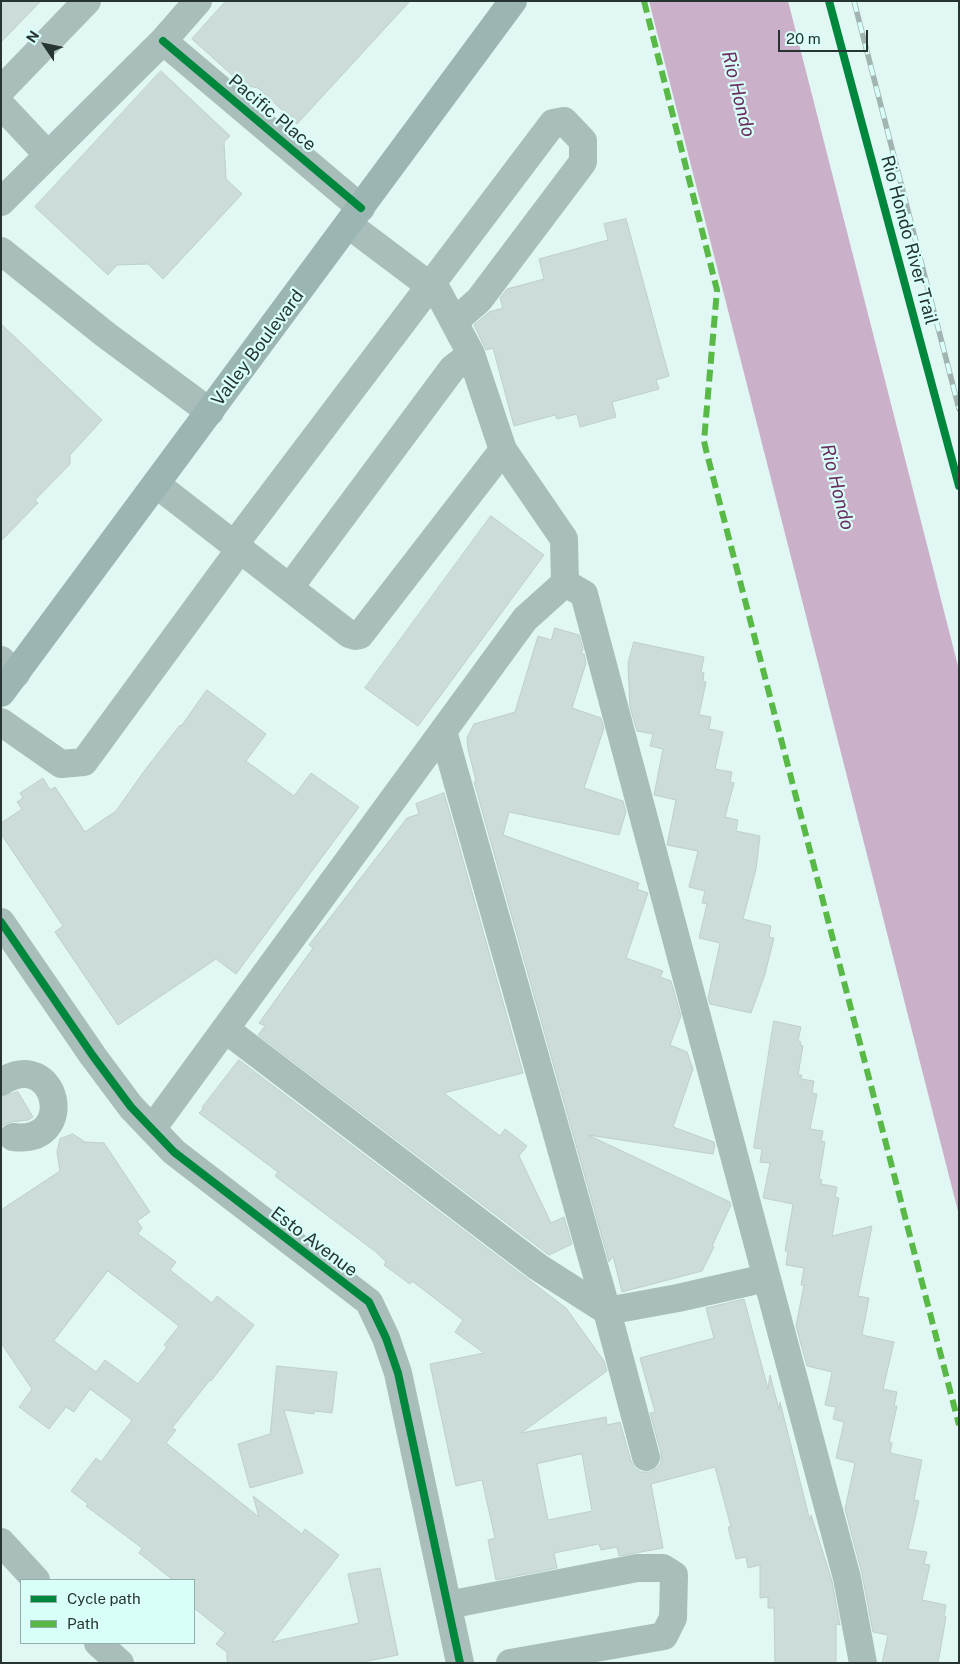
<!DOCTYPE html>
<style>
body{margin:0}
#map{position:relative;width:960px;height:1664px;overflow:hidden;background:#e1f7f3;font-family:"Public Sans",sans-serif}
canvas{display:block}
.frame{position:absolute;inset:0;border:2px solid #263432;pointer-events:none}
.legend{position:absolute;left:20px;top:1579px;width:175px;height:65px;box-sizing:border-box;background:#d9fff9;border:1px solid #91aea9;margin:0;padding:6px 9px;list-style:none;font-size:15px;color:#263432}
.legend li{display:flex;align-items:center;gap:10px;height:25px}
.legend b{width:25px;border:1px solid #91aea9}
.north{position:absolute;left:20px;top:20px;width:50px;height:50px;-webkit-text-stroke:4px #d9fff9;paint-order:stroke;rotate:304deg;font-size:14px;font-weight:700;line-height:20px;text-align:center;color:#263432}
.north::after{content:'';display:block;margin:auto;width:18px;height:22px;background:#263432;clip-path:polygon(50% 0,100% 100%,50% 72%,0 100%)}
.scale{position:absolute;left:778px;top:30px;width:90px;height:22px;box-sizing:border-box;border:2px solid #263432;border-top:0;padding-left:6px;font-size:15px;line-height:18px;white-space:nowrap;color:#263432;-webkit-text-stroke:4px #d9fff9;paint-order:stroke}
</style>
<div id="map">
<canvas width="960" height="1664"></canvas>
<div class="frame"></div>
<ul class="legend">
<li><b style="height:6px;background:#00873e"></b>Cycle path</li>
<li><b style="height:6px;background:#58b947"></b>Path</li>
</ul>
<div class="north">N</div>
<div class="scale">20 m</div>
</div>
<script>
const g = document.querySelector('canvas').getContext('2d');
g.lineJoin = 'round';
function fill(path, color) {
  g.fillStyle = color;
  g.fill(path, 'evenodd');
}
function stroke(path, color, width, dash) {
  g.strokeStyle = color;
  g.lineWidth = width;
  g.lineCap = dash ? 'butt' : 'round';
  g.setLineDash(dash || []);
  g.stroke(path);
}
function drawText(font, color, halo, rows, align = 'center') {
  g.font = font + ' "Public Sans",sans-serif';
  g.lineWidth = 4.5;
  g.setLineDash([]);
  g.textBaseline = 'middle';
  g.strokeStyle = halo;
  g.fillStyle = color;
  for (const [text, x, y, turn = 0] of rows) {
    g.save();
    g.translate(x, y);
    g.rotate((+turn || 0) * Math.PI / 180);
    g.textAlign = isNaN(turn) ? turn : align;
    if (halo) g.strokeText(text, 0, 0);
    g.fillText(text, 0, 0);
    g.restore();
  }
}
fill(new Path2D(`
 M649 1H788L959 670V1215Z`), '#cbb0c9');
const building = new Path2D(`
 M1 1H41L1 42Z
 M226 1H410L297 124 258 88 243 85 192 39Z
 M161 71 230 136 224 142 226 179 242 194 163 279 148 264 117 265 108 275 35 207Z
 M626 219 669 376 656 380 659 389 612 402 616 417 580 427 577 414 557 419 555 415 514 426 493 348 486 350 474 325 489 312 503 308 500 298 507 289 544 279 539 259 608 240 604 224Z
 M1 324 102 420 70 455V464L35 500 38 503 1 541Z
 M491 516 544 555 418 726 365 688Z
 M555 628 579 635 583 649 581 654H584L586 663 572 708 601 718 604 728 584 788 623 801 626 812 619 835 509 812 503 835 639 883 637 889 648 893 626 958 663 971 660 977 671 981 681 1016 670 1045 687 1052 693 1069 673 1127 714 1142 715 1146 713 1154 588 1135 730 1202 731 1205 712 1246 714 1247 702 1271 622 1292 613 1256 609 1262 474 782 476 781 468 749 467 738 474 724 515 712 538 636 551 640Z
 M634 642 704 657 701 672 704 673 703 681 706 682 699 715 711 717 709 729 723 732 715 769 732 772 730 782 734 783 725 817 738 820 736 831 760 836 756 869 743 919 771 926 769 937 774 938 765 974 751 1013 710 1004 708 998 720 943 699 938 707 904 702 903 705 891 689 887 698 851 667 845 676 800 654 795 663 749 650 746 653 734 637 731 630 707 628 664Z
 M207 690 266 734 246 761 294 796 311 773 359 807 236 974 216 959 118 1025 55 932 63 926 1 834V823L22 809 17 802 23 798 20 793 43 778 50 790 55 787 85 832 116 811 145 770 180 725 181 726Z
 M444 793 523 1073 444 1093 500 1136 505 1129 527 1146 519 1156 551 1223 564 1217 572 1244 549 1255 258 1035 265 1026 259 1023 313 948 309 945 407 818 419 814 416 804Z
 M774 1021 801 1027 798 1041 801 1042 800 1045 803 1046 798 1075H802L801 1079 814 1081 812 1093 817 1094 810 1129 823 1131 821 1141 825 1142 819 1179 822 1180 821 1184 837 1187 835 1197 839 1198 832 1236 872 1226 858 1296 869 1298 862 1335 894 1342 883 1389 897 1392 894 1406H897L889 1442 892 1443 890 1453 922 1460 914 1500 919 1501 908 1549 927 1552 924 1564 930 1565 922 1600 946 1605 944 1616 946 1617 938 1663H882L888 1635 873 1632 862 1574 845 1509 855 1463 836 1458 844 1422 833 1419 836 1407 825 1405 832 1372 807 1366 796 1326 804 1285H801L804 1268 786 1265 788 1251H785L793 1204 763 1198 770 1163 760 1162 762 1149 754 1148Z
 M239 1060 566 1308 604 1361 607 1371 521 1433 606 1417 607 1425 620 1422 631 1461 635 1468 641 1472H650L657 1468 661 1462V1453L650 1413 655 1412 640 1358 714 1338 706 1308 744 1299 768 1389 770 1375 779 1409 780 1402 810 1521 811 1515 832 1581 840 1625 836 1624V1663H775L774 1608H768V1597L760 1598V1565L748 1568 746 1557 736 1559 728 1527H731L715 1467 651 1484 663 1548 619 1556 617 1547 601 1550 599 1544 554 1553 557 1568 496 1580 488 1540 495 1538 482 1480 456 1486 430 1364 484 1353 455 1332 463 1320 412 1281 410 1284 384 1265 386 1262 376 1252 275 1176 278 1172 199 1113 203 1109 202 1108ZM582 1454 592 1511 548 1520 537 1464Z
 M18 1092 33 1117 28 1120 11 1122 5 1124 1 1127V1097Z
 M73 1134 85 1142 104 1143 150 1212 137 1221 142 1228 138 1234 176 1262 170 1270 212 1303 217 1296 254 1325 211 1381 210 1380 172 1428 176 1430 166 1443 259 1517 253 1496 302 1534 305 1529 339 1555 272 1642 359 1623 348 1574 380 1568 398 1655 358 1663H227V1652L216 1644 225 1633 194 1608V1580H173L139 1553 142 1548 86 1506 88 1504 71 1491 96 1458 101 1462 132 1420 90 1389 74 1412 66 1407 49 1429 19 1407 32 1389 1 1343V1210L60 1171 57 1152 60 1139ZM108 1271 179 1326 164 1345 167 1347 138 1384 105 1360 96 1372 54 1341Z
 M277 1366 337 1372 332 1413 314 1411V1414L284 1410 303 1473 250 1488 238 1444 270 1434Z`);
fill(building, '#cbdcd9');
stroke(building, '#bececc', 1);
stroke(new Path2D(`
 M163 41 361 208
 M1 90 87 1
 M1 105 48 155
 M1 202 163 41 198 1
 M1 251 106 335 210 412
 M156 484 349 634 355 636 360 635 503 450 471 354 438 292 349 225
 M234 545 553 123 564 121 583 141V162L479 300 454 322
 M565 583 584 594 847 1578 863 1663
 M290 587 452 369 471 354
 M1 660 16 674
 M1 722 61 764 84 762 240 549
 M443 731 607 1311 646 1457
 M1 922 93 1056 131 1107 174 1152 369 1302 386 1338 398 1373 460 1663
 M225 1029 538 1267 607 1311 678 1298 766 1278
 M1 1082C57 1046 79 1145 13 1137
 M152 1129 525 619 565 583 564 539 503 450
 M1 1542 36 1580
 M448 1605 637 1568H663L674 1575 673 1618 664 1636 510 1663
 M98 1643 120 1663`), '#a9bebb', 28);
stroke(new Path2D(`
 M1 693 513 1`), '#9bb6b2', 28);
const rail = new Path2D(`
 M854 1 959 409`);
stroke(rail, '#a2b4b1', 5.5);
stroke(rail, '#d9fff9', 4, [11]);
stroke(new Path2D(`
 M644 1 717 290 704 441 706 450 959 1425`), '#58b947', 6, [12, 6]);
stroke(new Path2D(`
 M829 1 959 486
 M163 41 361 208
 M1 922 93 1056 131 1107 174 1152 369 1302 386 1338 398 1373 460 1663`), '#00873e', 8);
drawText('18px', '#263432', '#d9fff9', [
 ["Pacific Place",272,113,40],
 ["Rio Hondo River Trail",909,240,75],
 ["Valley Boulevard",258,348,-53],
 ["Esto Avenue",314,1242,37]
]);
drawText('italic 19px', '#6b2f61', '#d9fff9', [
 ["Rio Hondo",738,94,76],
 ["Rio Hondo",837,487,76]
]);
</script>
